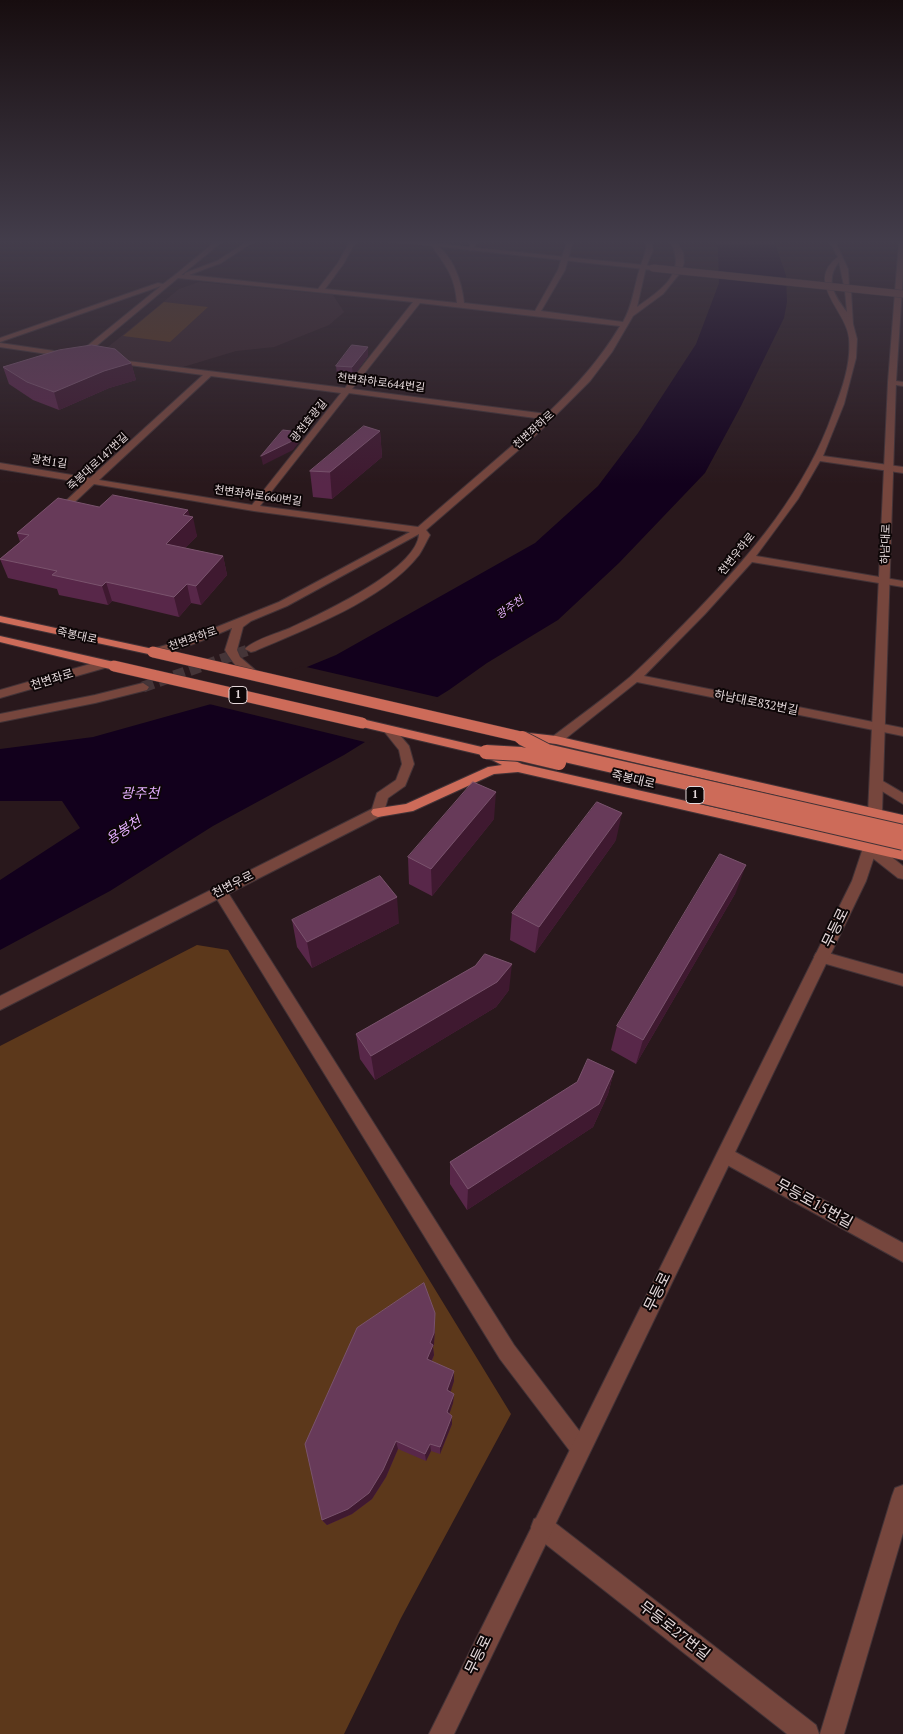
<!DOCTYPE html>
<meta charset="utf-8">
<style>
body{margin:0}
canvas{display:block;background:#29181c}
</style>
<canvas width="903" height="1734"></canvas>
<script>
const g = document.querySelector('canvas').getContext('2d');
g.lineJoin = 'round';
function fill(path, color) {
  g.fillStyle = color;
  g.fill(path, 'evenodd');
}
function stroke(path, color, width, dash) {
  g.strokeStyle = color;
  g.lineWidth = width;
  g.lineCap = dash ? 'butt' : 'round';
  g.setLineDash(dash || []);
  g.stroke(path);
}
function drawText(font, color, halo, rows, align = 'center') {
  g.font = font + ' "PT Serif","Noto Sans KR",serif';
  g.lineWidth = 4;
  g.setLineDash([]);
  g.textBaseline = 'middle';
  g.strokeStyle = halo;
  g.fillStyle = color;
  for (const [text, x, y, turn = 0] of rows) {
    g.save();
    g.translate(x, y);
    g.rotate((+turn || 0) * Math.PI / 180);
    g.textAlign = isNaN(turn) ? turn : align;
    if (halo) g.strokeText(text, 0, 0);
    g.fillText(text, 0, 0);
    g.restore();
  }
}
fill(new Path2D(`
 M199 282 333 295 344 312 329 325 274 347 236 351 183 367 97 356 179 289Z`), '#382227');
fill(new Path2D(`
 M164 302 208 307 170 342 123 336Z
 M197 945 228 950 511 1414 401 1618 344 1734H0V1046Z`), '#5c381b');
fill(new Path2D(`
 M715 241H774L786 275 787 302 784 318 741 406 705 473 619 563 558 620 487 663 449 690 344 755 213 826 110 891 0 950V880L80 828 62 801H0V749L93 737 229 699 336 655 535 543 598 486 638 433 696 344 719 283 718 249Z`), '#12001c');
fill(new Path2D(`
 M302 666 441 698 369 743 205 703 229 697Z`), '#29181c');
stroke(new Path2D(`
 M143 687 251 649`), '#453538', 11, [11, 5.5]);
const minor = new Path2D(`
 M248 241H255L221 263 189 275 318 289 338 263 350 241H356L344 263 325 289 457 303C455 276 446 266 431 245L434 243C453 255 462 282 464 303L535 311 558 270 567 241H573L565 270 541 311 623 322C633 305 634 286 640 268 643 258 647 252 646 241H652L653 250 646 267 637 307C661 290 688 273 670 241H676L683 252 684 263 680 273 663 294 633 316 612 352 590 381 536 435 426 530 430 535C426 542 423 549 419 555 384 600 306 629 255 651L251 652 245 649C253 640 278 633 290 628 320 614 417 570 419 534L287 606 251 621 243 627 237 650 240 657 261 675 255 679C242 675 231 661 225 650L232 628C216 635 164 658 149 654L147 652 149 650 187 639 279 602 410 532 254 511 94 484 61 515 58 516 53 513 55 511 85 483 0 469V463L90 478 203 375 115 363H112V359L345 388 413 302 178 278 82 358 75 356 161 286 0 342V338L158 283 163 284 175 275H184L185 273 217 261ZM420 303 620 326C599 361 577 385 547 414L352 389ZM211 376 341 393 252 505 99 480ZM349 393 543 419 418 527 260 506Z
 M472 241H478L471 251 468 249Z
 M829 241H835L848 269 849 287 844 286 839 262C824 280 835 297 847 312L845 291 848 289 851 291 853 324 857 339 856 358 844 404 823 456 903 467V473L820 461 798 499 756 556 903 581V587L752 562 705 614 644 676 903 728V736L637 682 560 743H552L550 740 552 737C578 717 605 698 630 677 649 660 666 642 684 624 740 567 798 502 828 426 838 399 852 368 849 338 847 311 804 282 838 257Z
 M0 343 68 353 72 355 68 357 0 347Z
 M889 380 903 382V386L889 384Z
 M143 683 149 687 147 690 95 703 0 722V714L95 695Z
 M876 777 903 793V804L872 785 870 782 872 779Z
 M870 843 875 844 903 866V879L898 878 865 852 863 848 865 844Z
 M220 886 225 888 514 1345 587 1441 590 1448 587 1455 580 1458 573 1455 500 1359 215 896 213 892 215 888Z
 M821 951 903 974V986L816 961 814 957 816 953Z
 M726 1147 903 1243V1262L720 1161 717 1155 720 1149Z
 M903 1485V1533L844 1734H820L892 1496 895 1488Z
 M542 1516 550 1519 816 1725 819 1734H787L534 1535 531 1527 534 1519Z`);
const tertiary = new Path2D(`
 M216 241H223L179 277H175V275Z
 M389 241H410L653 266 656 268 653 270Z
 M899 241H903V273L896 382 882 813 877 848 866 881 454 1734H429L852 881 863 848 868 813 888 382Z
 M104 660 110 664 108 667 0 698V690Z
 M389 726 393 727 409 746 414 764 405 786 388 798 383 815 0 1010V996L372 809 377 793 396 780 402 764 399 750 383 730Z`);
const primary = new Path2D(`
 M0 616 153 649 159 652 153 655 0 622Z
 M0 636 114 662 120 666 114 670 0 642Z
 M362 719 486 748 522 764 903 850V860L518 772 494 774 413 811 378 817 373 815 371 812 373 809 406 804 488 767 502 765 482 755 358 726 356 723 358 720Z
 M520 732 556 736 903 815V825L556 744 516 739 514 736 516 733Z`);
stroke(minor, '#433337', 2);
stroke(tertiary, '#433337', 2);
stroke(primary, '#433337', 2);
fill(minor, '#76463d');
fill(tertiary, '#76463d');
fill(primary, '#cd6b59');
const tertiaryBridge = new Path2D(`
 M653 268 903 294`);
const primaryBridgeFar1 = new Path2D(`
 M153 652 517 736 524 740
 M114 666 362 723`);
const primaryBridge = new Path2D(`
 M522 738 547 751 903 832
 M486 752 521 754 559 763
 M700 796 903 843`);
stroke(tertiaryBridge, '#433337', 8, []);
stroke(primaryBridgeFar1, '#433337', 12, []);
stroke(primaryBridge, '#433337', 16, []);
stroke(tertiaryBridge, '#76463d', 7);
stroke(primaryBridgeFar1, '#cd6b59', 11);
stroke(primaryBridge, '#cd6b59', 14);
fill(new Path2D(`
 M368 356 353 376 337 374 336 366Z
 M131 363 136 380 109 388 59 410 33 400 9 384 3 367Z
 M380 431 382 457 332 499 313 497 310 471Z
 M99 507 190 516 197 536 185 548 223 556 227 575 201 605 191 603 179 617 112 601 108 605 59 595 57 589 8 578 0 559 20 542 17 533Z
 M494 819 432 896 409 884 408 857Z
 M616 840 535 953 510 940 512 913Z
 M736 892 636 1064 611 1050 617 1026Z
 M292 920 399 923 312 968 297 947Z
 M509 990 496 1007 375 1080 360 1059 356 1034Z
 M614 1071 608 1094 593 1127 467 1210 450 1184V1162Z
 M435 1313V1324L434 1344 433 1347 434 1355 432 1361 454 1381 450 1392 454 1394 453 1403 449 1414 452 1424 440 1454 431 1451 426 1461 398 1449 386 1477 372 1499 352 1514 327 1525 322 1520Z`), '#582749');
fill(new Path2D(`
 M368 347V356L353 376 352 367Z
 M131 363 136 380 109 388 59 410 54 392 104 371Z
 M380 431 382 457 332 499 330 472Z
 M299 432 300 441 293 450 263 465 261 456Z
 M188 510 191 519 193 517 197 536 171 563 166 544 183 515Z
 M223 556 227 575 201 605 196 586Z
 M106 582 112 601 108 605 102 586Z
 M187 584 191 603 179 617 174 597Z
 M496 792 494 819 432 896 431 869Z
 M622 813 616 840 535 953 539 927Z
 M746 865 736 892 636 1064 643 1040Z
 M397 897 399 923 312 968 307 942Z
 M512 964 509 990 496 1007 375 1080 371 1056Z
 M614 1071 608 1094 593 1127 467 1210 468 1189Z
 M435 1313V1324L434 1344 433 1347 434 1355 428 1369 427 1359Z
 M454 1371V1381L448 1400 447 1390Z
 M454 1394 453 1403 447 1421V1412Z
 M452 1416V1424L440 1454V1447Z
 M396 1441 398 1449 386 1477 372 1499 352 1514 327 1525 322 1520Z
 M430 1444 431 1451 426 1461 425 1454Z`), '#3f1930');
const building = new Path2D(`
 M92 345 115 349 131 363 104 371 54 392 27 382 3 367 59 350Z
 M352 345 368 347 352 367 336 366Z
 M364 426 380 431 330 472 310 471Z
 M283 430 299 432 292 441 261 456Z
 M113 495 188 510 183 515 193 517 166 544 223 556 196 586 187 584 174 597 106 582 102 586 52 575 57 571 0 559 29 535 17 533 58 498 99 507Z
 M473 782 496 792 431 869 408 857Z
 M597 802 622 813 539 927 512 913Z
 M720 854 746 865 643 1040 617 1026Z
 M380 876 397 897 307 942 292 920Z
 M485 954 512 964 497 982 371 1056 356 1034 475 966Z
 M588 1059 614 1071 599 1104 468 1189 450 1162 577 1082Z
 M424 1283 435 1313 434 1333 430 1343 433 1345 427 1359 454 1371 447 1390 454 1394 447 1412 452 1416 440 1447 430 1444 425 1454 396 1441 383 1470 369 1493 348 1509 322 1520 305 1444 357 1328Z`);
fill(building, '#673a59');
stroke(building, '#7a536d', 1);
const sky = g.createLinearGradient(0, 0, 0, 484);
sky.addColorStop(0, '#170d0f');
sky.addColorStop(0.5, '#433d4b');
sky.addColorStop(1, '#433d4b00');
g.fillStyle = sky;
g.fillRect(0, 0, 903, 484);
drawText('11px', '#e4d8da', '#0d0607', [
 ["천변좌하로644번길",381,383,7],
 ["광천효광길",309,421,-51],
 ["천변좌하로",534,430,-42],
 ["광천1길",49,462,8],
 ["죽봉대로147번길",98,462,-43],
 ["천변좌하로660번길",258,496,8],
 ["하남대로",886,544,-88],
 ["천변우하로",737,554,-51],
 ["죽봉대로",77,636,12],
 ["천변좌하로",193,639,-19]
]);
drawText('italic 11px', '#e4affe', '#0d0607', [
 ["광주천",510,608,-35]
]);
for (const [x, y, w] of [
 [238,695,18],
 [695,795,18]
]) {
  const box = new Path2D();
  box.roundRect(x - w / 2, y - 8.5, w, 17, 4);
  g.fillStyle = '#0d0607';
  g.fill(box);
  stroke(box, '#e4d8da', 1);
}
drawText('bold 11px', '#e4d8da', null, [
 ["1",238,695],
 ["1",695,795]
]);
drawText('12px', '#e4d8da', '#0d0607', [
 ["천변좌로",52,680,-17],
 ["하남대로832번길",756,703,11],
 ["죽봉대로",633,780,13],
 ["천변우로",233,885,-27]
]);
drawText('italic 14px', '#e4affe', '#0d0607', [
 ["광주천",140,794],
 ["용봉천",124,831,-33]
]);
drawText('15px', '#e4d8da', '#0d0607', [
 ["무등로",836,928,-64],
 ["무등로15번길",814,1204,29],
 ["무등로",658,1292,-64],
 ["무등로27번길",674,1631,38],
 ["무등로",479,1655,-64]
]);
</script>
